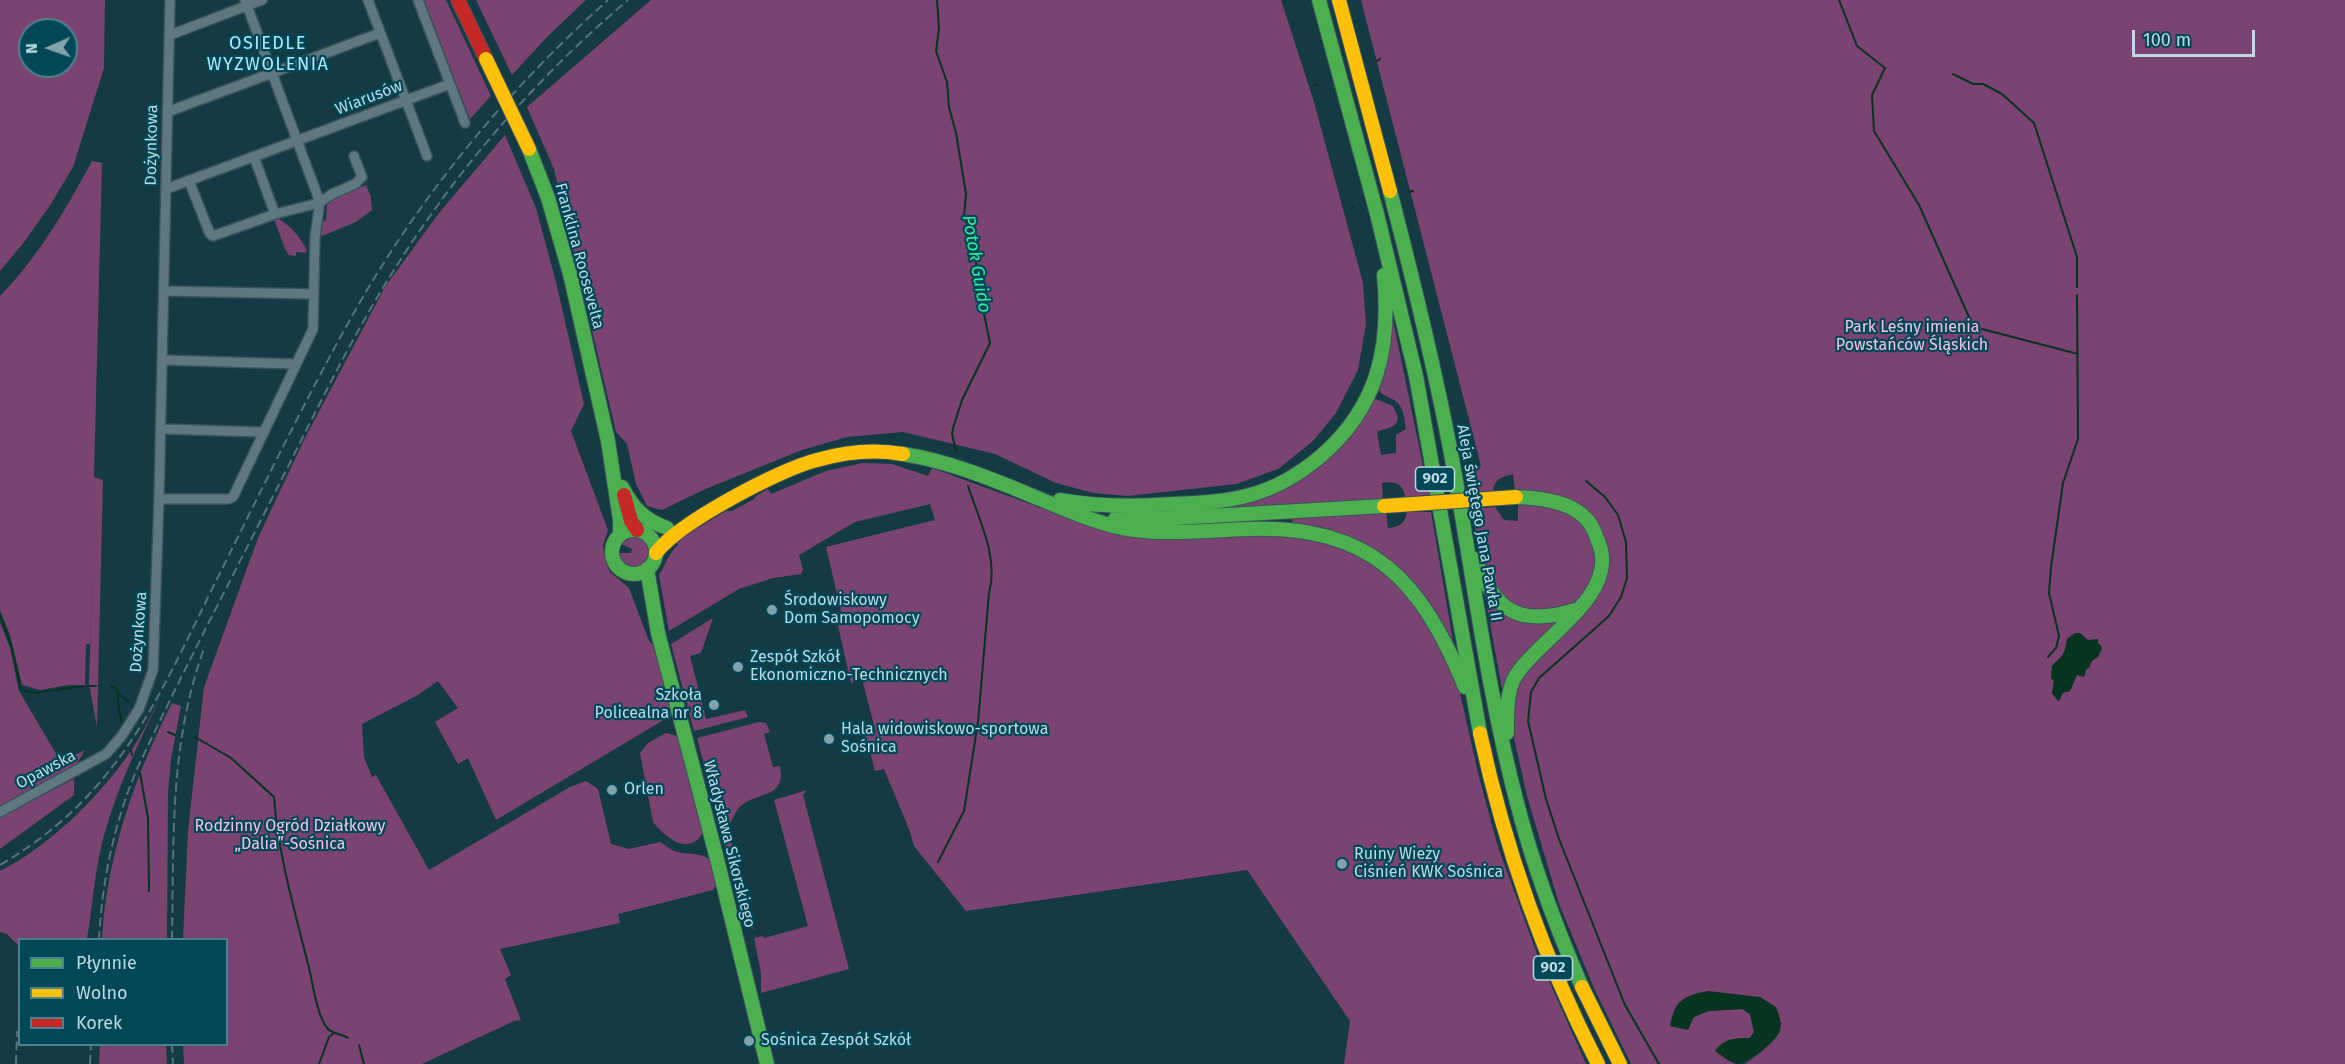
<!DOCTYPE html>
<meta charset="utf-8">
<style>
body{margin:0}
#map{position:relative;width:2345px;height:1064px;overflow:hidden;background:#143a43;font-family:"Fira Sans",sans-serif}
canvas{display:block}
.legend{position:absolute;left:18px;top:938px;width:210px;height:108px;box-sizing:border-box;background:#004757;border:2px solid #4c828f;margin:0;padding:8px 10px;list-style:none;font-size:18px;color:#bddae3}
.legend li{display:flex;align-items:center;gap:12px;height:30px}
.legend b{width:30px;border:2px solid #4c828f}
.north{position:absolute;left:18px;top:18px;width:60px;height:60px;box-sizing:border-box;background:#004757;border:2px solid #4c828f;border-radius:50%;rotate:268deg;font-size:16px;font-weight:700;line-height:24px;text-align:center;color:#bddae3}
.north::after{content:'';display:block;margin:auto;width:21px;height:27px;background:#82a2ab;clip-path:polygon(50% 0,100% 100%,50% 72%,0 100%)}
.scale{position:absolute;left:2132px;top:30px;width:123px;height:27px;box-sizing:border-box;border:3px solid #bddae3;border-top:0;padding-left:8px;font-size:18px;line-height:21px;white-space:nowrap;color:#bddae3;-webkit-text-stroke:4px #004757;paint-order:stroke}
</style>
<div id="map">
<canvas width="2345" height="1064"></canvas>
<ul class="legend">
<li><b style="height:8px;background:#4caf50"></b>Płynnie</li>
<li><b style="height:8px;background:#ffc107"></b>Wolno</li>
<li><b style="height:8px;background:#c62828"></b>Korek</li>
</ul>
<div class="north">N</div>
<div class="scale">100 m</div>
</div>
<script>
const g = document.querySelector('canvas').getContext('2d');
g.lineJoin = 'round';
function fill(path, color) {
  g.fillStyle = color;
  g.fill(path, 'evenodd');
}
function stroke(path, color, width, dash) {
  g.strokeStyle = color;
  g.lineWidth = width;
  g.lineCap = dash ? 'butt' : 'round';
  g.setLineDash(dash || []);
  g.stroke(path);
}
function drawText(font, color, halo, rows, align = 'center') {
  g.font = font + ' "Fira Sans",sans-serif';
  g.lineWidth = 4.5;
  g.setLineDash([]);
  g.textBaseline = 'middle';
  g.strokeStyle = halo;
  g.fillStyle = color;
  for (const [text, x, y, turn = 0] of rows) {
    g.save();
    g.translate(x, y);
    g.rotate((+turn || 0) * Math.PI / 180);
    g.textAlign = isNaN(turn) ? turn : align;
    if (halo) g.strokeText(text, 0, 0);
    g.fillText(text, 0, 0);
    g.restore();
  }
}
fill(new Path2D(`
 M0 0H105L104 68 73 167 51 204 25 241 0 271ZM30 30H66V66H30Z
 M424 0H446L491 96 470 119Z
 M476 0H586L547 37 512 75Z
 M651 0H1281L1314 102 1363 283 1366 324 1358 370 1336 413 1313 441 1278 469 1236 484 1128 496 1093 493 1056 483 995 454 903 432 847 437 802 450 703 490 662 510 647 506 636 484 627 444 616 432 554 169 527 107Z
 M1361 0H2345V1064H1745L1761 1052 1782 1023 1708 991 1694 1017 1708 1011 1742 1009 1750 1014 1754 1032 1750 1038 1716 1050 1736 1064H1631L1594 988 1559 904 1527 796 1513 733 1512 708 1522 675 1590 607 1599 527 1515 492 1513 474C1502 477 1495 478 1493 491L1469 492 1465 470 1481 466ZM2088 640 2101 645C2100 658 2087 662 2085 675H2077C2073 686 2064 690 2058 700L2052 693 2054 681 2051 678 2052 666C2059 659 2068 654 2066 644Z
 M505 135 536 208 556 282 584 404 571 431 608 530 603 545 605 559 610 572 629 588 649 641 653 645 672 715 496 820 468 758 458 764 435 722 458 708 438 681 418 695 362 724 364 757 372 777 376 775 429 870 570 787 586 781 598 789 611 844 629 849 660 842C665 845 672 851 678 852 691 855 701 852 712 861L717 884 713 890 618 914 620 923 500 949 511 975 505 979 521 1020 514 1021 422 1064H184L183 1045 226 1044V940L183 939 188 831 204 687 258 538 304 440 385 287 439 213Z
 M92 161 102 163 94 477 103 480 97 727 89 684 93 551 90 644H86L85 685H68L40 690 22 685 10 635 0 610V296C39 256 66 209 92 161Z
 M366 185 371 197 372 210 356 222 317 238 318 228 326 219 327 205 334 198Z
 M277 218C290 225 301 237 307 251L305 253 296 252V256L289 255 285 249 274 219Z
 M1392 315 1429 495 1405 497C1403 483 1395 481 1382 483L1383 501 1240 509 1239 502 1270 492 1376 399 1393 406 1398 418C1396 430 1386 427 1377 432L1381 455 1396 453V435L1406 429C1404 417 1404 405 1392 399 1386 396 1383 395 1379 391Z
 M862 463 892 464 928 476 932 468 1060 515 1328 540 1382 568 1420 605 1458 684 1478 773 1498 847 1537 954 1586 1064H1344L1350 1021 1247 870 966 911 914 846 909 829 884 769 875 771 866 736 876 733 862 679 851 683 836 617 842 615 826 547 935 520 930 504 855 522 799 555 803 570 801 574 773 578 739 589 669 631 659 575C666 564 668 554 678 545L676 541 726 511H732L754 499 756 496 768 489 771 494 826 471Z
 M1518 503 1562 510 1579 521 1586 530 1594 550V570L1588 588 1571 606 1535 614 1503 600 1481 561 1472 509 1495 507 1504 520 1518 521Z
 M1386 511 1388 528C1399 527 1405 524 1407 512H1431L1454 647 1410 580 1293 524 1292 517Z
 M632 537 643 539 650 551C649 562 643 566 633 567L622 561 619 553H631L632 549 621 544Z
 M1485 596 1491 602 1560 621 1503 694Z
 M713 618 701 653 690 656 706 719 745 710 748 717 694 731 671 644Z
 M0 622 10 648 19 691 61 762 85 750 77 764 0 807Z
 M160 698C137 747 113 796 101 848 94 878 92 909 87 939L20 940 19 946 7 934 0 932V871C47 848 99 797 128 755 141 737 150 717 160 698Z
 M172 703 181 706 171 759 168 792 167 939H102C107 855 134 778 172 703Z
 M759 722 766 723 770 732 764 734 773 767 780 766C787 801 754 790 738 809 732 817 731 828 722 832L697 738Z
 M666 733 678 736 703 828C703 840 690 847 679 843 670 840 658 829 653 822L640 753 648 743Z
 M74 779V795L0 849V817Z
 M807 790 803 795 849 969 761 993V973L754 938 763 936 764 938 808 926 774 800Z
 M731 840 733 849 754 929 746 926 725 846V841Z
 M100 1045H166L167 1064H99Z`), '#7b4371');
fill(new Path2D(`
 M2075 633H2080L2088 640 2098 639V643L2102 648 2098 657 2092 661 2089 668 2086 669 2084 677 2077 675 2070 691 2062 693 2060 700 2058 701 2052 693 2054 681 2051 678 2052 666C2064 654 2064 655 2067 639Z
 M1708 991 1760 997 1776 1007C1779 1015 1782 1022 1780 1030 1778 1041 1747 1064 1736 1064 1729 1062 1721 1055 1715 1051 1724 1038 1735 1038 1750 1038L1754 1032 1750 1014 1742 1009 1708 1011 1694 1017 1688 1030 1670 1026C1675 1000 1683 996 1708 991Z`), '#073321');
stroke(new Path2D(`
 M937 0 939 28 936 51 947 82 949 107 956 133 966 194 964 216 972 235 981 299 990 343 962 400 953 428 952 434 956 451
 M1839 0 1857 46 1885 68 1872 95 1874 131 1919 205 1973 326
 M1377 61 1380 59
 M1953 74 1973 84H1983L2002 94 2034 123 2077 257V287
 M1314 85 1317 84
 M1409 192 1413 191
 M1352 207H1353
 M1982 329 2078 354
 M1586 481 1605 497 1618 515 1626 542 1627 578 1621 597 1609 616 1539 678 1531 692 1528 721 1546 799 1559 839 1625 1005 1659 1064
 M0 615 12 648 21 690 35 693 83 686
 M2048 657 2056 648 2059 636 2049 593 2051 567 2063 483 2078 439 2077 295
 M90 686H96
 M111 686 117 689 119 711 123 726
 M119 694 129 702
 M168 732 175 735
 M195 737 231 758 274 797C278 854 295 912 309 968 313 984 317 1017 328 1029 333 1034 342 1034 348 1038
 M131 750 132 755
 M140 773 148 818 149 891
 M938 862 964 811 978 722 989 593C999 558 979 520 968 486
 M359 1045 364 1064
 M319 1064 329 1037 334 1033`), '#073321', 2);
const street = new Path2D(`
 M368 0 427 156
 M418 0 465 123
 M170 35 262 0
 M167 112 380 33
 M254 157 275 214
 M189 181 210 234 213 236 275 214 319 203 332 194 355 184 362 177 354 156
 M166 189 450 84
 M164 291 314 294
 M162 360 296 364
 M161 429 262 432
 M159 499H228L233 497 313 329 315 237 319 208 318 197 245 0
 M0 812 106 754 121 737 139 709 153 670 159 499 170 0`);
const fast = new Path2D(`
 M1319 0 1377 214 1416 376 1480 733
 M529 149 548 198 570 274 608 441 620 520V535
 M1390 191C1414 283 1437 376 1454 470 1474 581 1488 694 1517 803 1533 866 1556 927 1582 987
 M903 454C947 461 987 477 1028 494 1059 507 1090 521 1122 528 1164 536 1207 530 1249 529 1372 525 1421 580 1465 687
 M622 487C633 508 644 520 667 528
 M1060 500C1099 507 1134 507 1173 504 1199 503 1225 502 1250 495 1276 488 1301 473 1321 456 1378 407 1391 347 1384 275
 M1115 519H1158L1384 506
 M612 552a22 22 0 1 1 44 0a22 22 0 1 1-44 0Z
 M1475 559C1495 612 1520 627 1575 610
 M647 569 658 633 717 859 767 1064
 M1507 733C1507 714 1506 692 1516 675 1539 639 1613 599 1601 550 1600 545 1597 539 1595 533 1583 502 1544 498 1516 497`);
const slow = new Path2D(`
 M1339 0 1390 191
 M656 553C678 523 780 469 817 460 845 452 874 449 903 454
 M1480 733C1505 849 1544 959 1598 1064
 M1582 987 1620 1064`);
const jam = new Path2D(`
 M458 0 486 59
 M624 495 631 521 637 530`);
stroke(street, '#3b535a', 12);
stroke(fast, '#3b535a', 16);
stroke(slow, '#3b535a', 16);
stroke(jam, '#3b535a', 16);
stroke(street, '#5f777e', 9);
stroke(fast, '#4caf50', 14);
stroke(slow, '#ffc107', 14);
stroke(jam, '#c62828', 14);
stroke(new Path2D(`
 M0 865C120 795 158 698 217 579 261 491 304 402 352 316 419 197 506 91 608 0
 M99 940C102 881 114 823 137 769 178 681 223 595 267 508 304 436 339 361 381 291 447 181 530 83 628 0
 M172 940C174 838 169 743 205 646
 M172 1044 173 1064
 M16 1064 17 1031
 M90 1064 91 1044`), '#5a7279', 2, [9, 4.5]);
const slowBridge = new Path2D(`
 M486 59 529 149
 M1384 506 1516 497`);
stroke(slowBridge, '#3b535a', 16, []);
stroke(slowBridge, '#ffc107', 14);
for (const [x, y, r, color] of [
 [772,610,6,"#82a2ab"],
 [738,667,6,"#82a2ab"],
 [714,705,6,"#82a2ab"],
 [829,739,6,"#82a2ab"],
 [612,790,6,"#82a2ab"],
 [1342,864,6,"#82a2ab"],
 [749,1041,6,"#82a2ab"]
]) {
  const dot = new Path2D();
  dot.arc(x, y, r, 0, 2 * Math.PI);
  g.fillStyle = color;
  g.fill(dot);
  stroke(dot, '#004757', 2);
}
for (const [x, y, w] of [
 [1435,479,39],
 [1553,968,39]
]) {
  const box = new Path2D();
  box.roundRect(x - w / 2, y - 12, w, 24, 4.5);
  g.fillStyle = '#004757';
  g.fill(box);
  stroke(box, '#bddae3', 1.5);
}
drawText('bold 15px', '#bddae3', null, [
 ["902",1435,479],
 ["902",1553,968]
]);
drawText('16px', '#bddae3', '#004757', [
 ["Wiarusów",369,98,-21],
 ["Dożynkowa",152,145,-89],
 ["Franklina Roosevelta",579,256,75],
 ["Aleja świętego Jana Pawła II",1479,523,80],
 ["Dożynkowa",139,632,-86],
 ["Opawska",46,770,-28],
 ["Władysława Sikorskiego",729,844,76]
]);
drawText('16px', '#f5c3e5', '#004757', [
 ["Park Leśny imienia",1912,328],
 ["Powstańców Śląskich",1912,346],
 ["Rodzinny Ogród Działkowy",290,827],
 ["„Dalia”-Sośnica",290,845]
]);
drawText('16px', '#bddae3', '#004757', [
 ["Środowiskowy",784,601],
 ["Dom Samopomocy",784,619],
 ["Zespół Szkół",750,658],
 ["Ekonomiczno-Technicznych",750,676],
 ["Szkoła",702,696,"right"],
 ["Policealna nr 8",702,714,"right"],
 ["Hala widowiskowo-sportowa",841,730],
 ["Sośnica",841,748],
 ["Orlen",624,790],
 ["Ruiny Wieży",1354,855],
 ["Ciśnień KWK Sośnica",1354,873],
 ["Sośnica Zespół Szkół",761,1041]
], 'left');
g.letterSpacing = '1.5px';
drawText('18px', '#ace9fb', '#004757', [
 ["OSIEDLE",268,44],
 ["WYZWOLENIA",268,65]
]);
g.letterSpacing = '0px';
drawText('italic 18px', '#33e99a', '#004757', [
 ["Potok Guido",976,264,80]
]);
</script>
